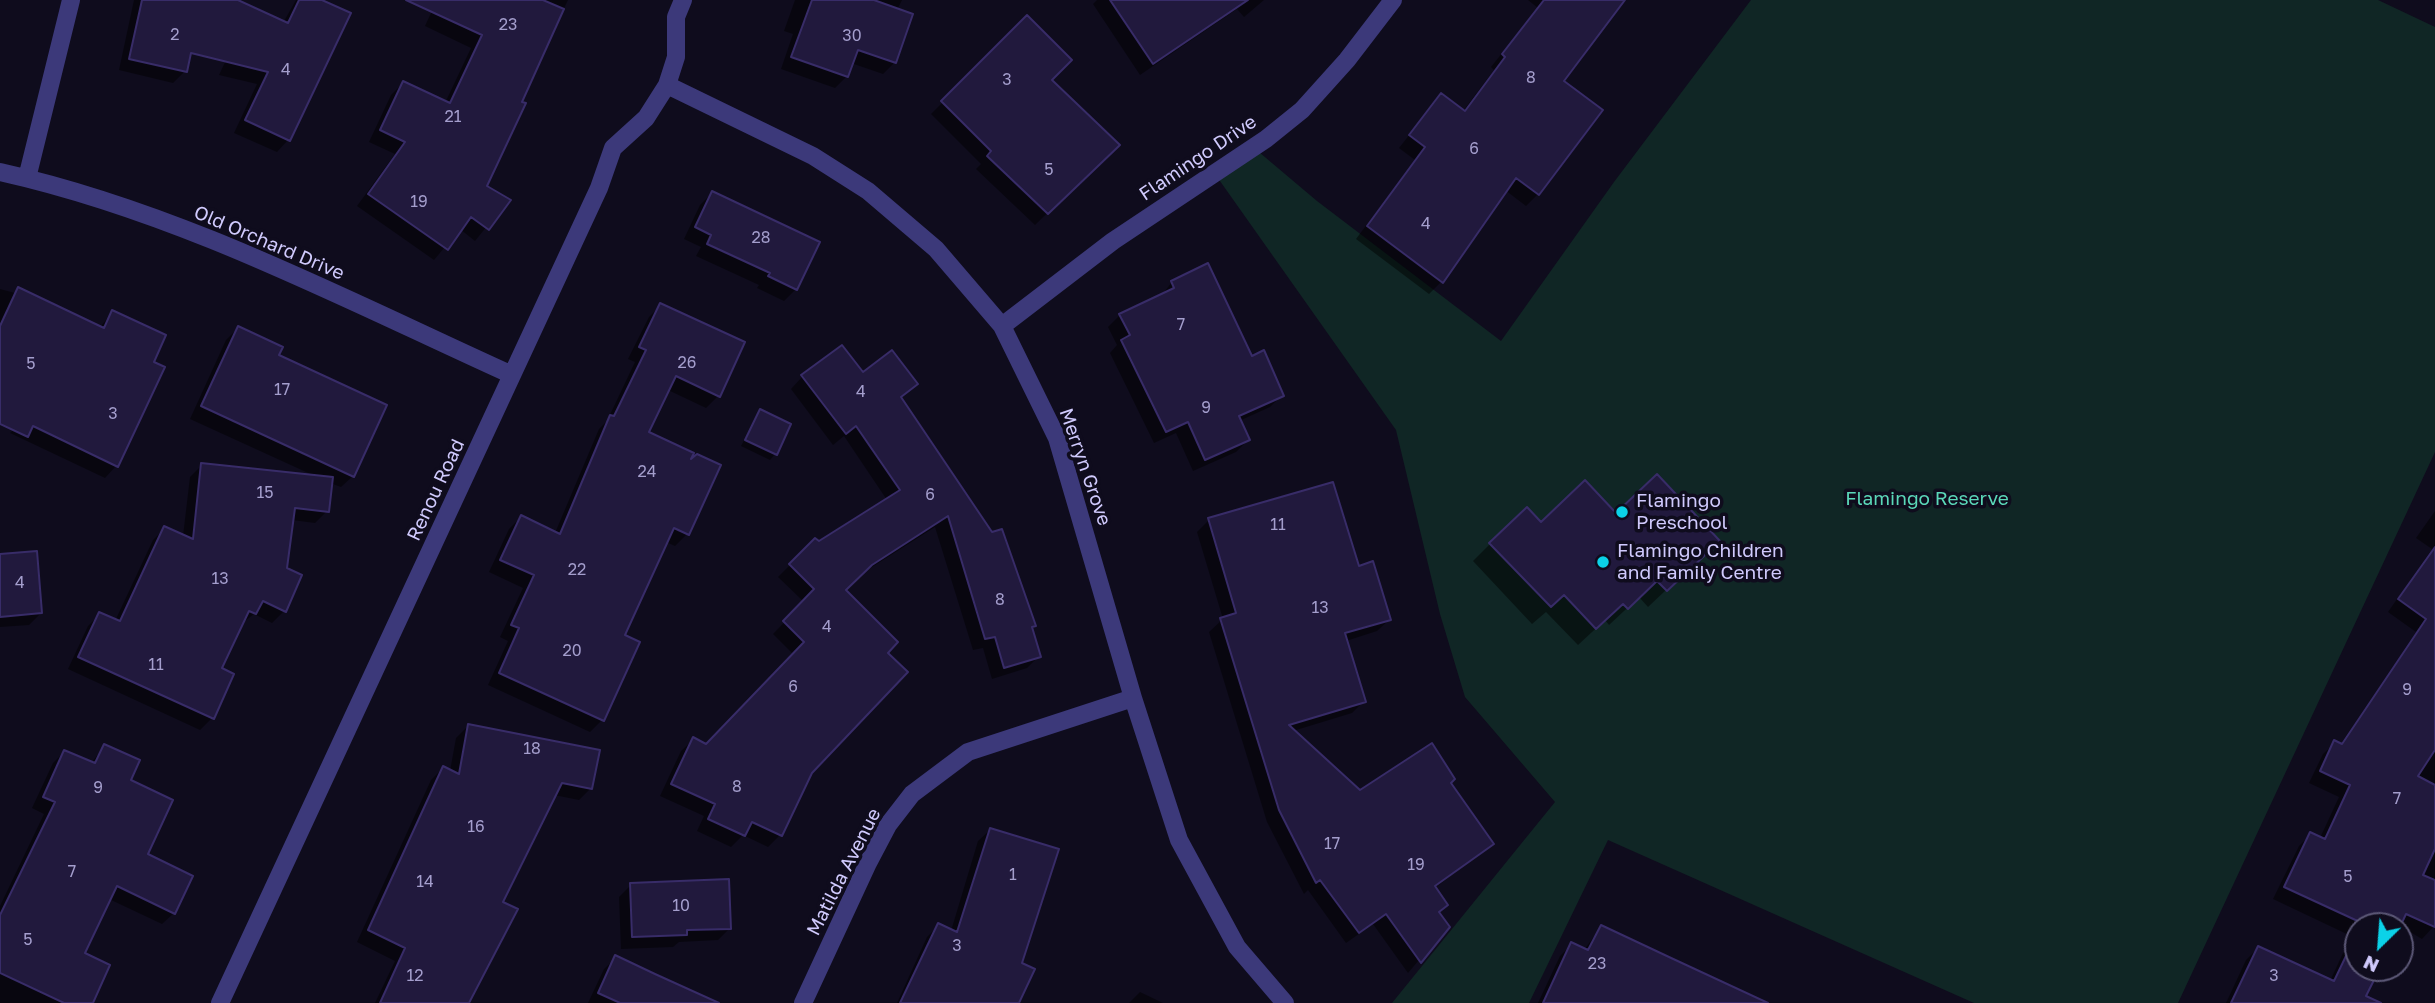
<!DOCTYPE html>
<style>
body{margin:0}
#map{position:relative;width:2435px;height:1003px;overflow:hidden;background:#0f0c1d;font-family:"Golos Text",sans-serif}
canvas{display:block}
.north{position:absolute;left:2344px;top:912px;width:70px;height:70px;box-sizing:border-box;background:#0f0c1d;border:2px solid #5c5877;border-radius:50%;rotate:205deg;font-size:19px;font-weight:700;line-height:28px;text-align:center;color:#d0cafd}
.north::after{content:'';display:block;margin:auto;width:24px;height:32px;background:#0bd2e8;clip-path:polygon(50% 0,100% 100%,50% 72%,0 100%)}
</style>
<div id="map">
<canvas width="2435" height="1003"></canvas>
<div class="north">N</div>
</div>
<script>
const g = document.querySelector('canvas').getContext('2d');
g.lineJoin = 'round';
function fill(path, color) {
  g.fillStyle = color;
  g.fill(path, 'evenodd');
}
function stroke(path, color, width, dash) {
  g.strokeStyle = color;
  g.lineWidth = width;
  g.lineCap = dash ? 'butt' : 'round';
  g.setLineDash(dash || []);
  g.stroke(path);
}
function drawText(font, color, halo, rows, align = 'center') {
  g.font = font + ' "Golos Text",sans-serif';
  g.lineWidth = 7;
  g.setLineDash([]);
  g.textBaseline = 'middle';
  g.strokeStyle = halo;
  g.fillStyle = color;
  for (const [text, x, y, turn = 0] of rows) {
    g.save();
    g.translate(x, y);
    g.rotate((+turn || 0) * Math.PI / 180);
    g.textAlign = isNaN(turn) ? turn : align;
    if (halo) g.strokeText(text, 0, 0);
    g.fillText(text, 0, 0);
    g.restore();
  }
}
fill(new Path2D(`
 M1751 0H2378L2435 27V452L2178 1003H1974L1608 840 1529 1003H1392L1555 802 1465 697 1440 614 1396 430 1215 174 1253 147 1317 201 1501 341 1614 182Z`), '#102625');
fill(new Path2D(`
 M134 0H202L185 71 173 83 119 70Z
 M296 0H318L348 14 288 140 277 152 234 133 257 84 219 75 244 22 283 23Z
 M437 0H568L519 102 485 187 508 200 475 241 460 229 434 260 357 206 395 154 369 142 391 95 403 83 445 103 471 48 425 26Z
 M795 0H902L897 10 895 62 883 74 851 63 847 76 835 88 781 69 793 34 784 31Z
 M1097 0H1264L1244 17 1237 9 1140 75 1093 4Z
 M1528 0H1623L1562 81 1538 194 1526 206 1505 190 1441 282 1429 294 1356 239 1415 160 1399 148 1441 95 1463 111 1494 70 1491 67 1538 8Z
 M1027 18 1049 80 1117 145 1035 225 976 169 981 164 931 114Z
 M712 193 796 289 784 301 757 288 759 285 696 256 701 247 684 239 700 205Z
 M1172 282 1251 358 1282 395 1270 407 1239 421 1248 440 1236 452 1193 471 1176 433 1154 443 1110 353 1117 345 1108 327 1120 315 1161 296Z
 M0 289 15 293 19 289 99 328 113 312 151 363 163 368 116 466 105 478 10 433 21 422 0 409Z
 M661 305 743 343 718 396 706 408 668 390 647 433 686 465 687 534 675 546 666 542 623 636 602 720 590 732 488 685 508 641 500 637 523 588 489 572 509 529 521 517 555 533 599 429 607 421 635 362 628 359 649 317Z
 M238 328 277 356 353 476 341 487 330 483 327 511 315 523 292 520 285 569 284 611 272 623 254 614 241 624 220 669 212 718 200 730 68 669 88 626 100 614 115 621 153 540 165 528 183 536 190 477 202 465 317 477 190 419 226 340Z
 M863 374 915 384 900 398 1034 626 1030 629 1039 656 1027 668 992 679 983 648 973 650 935 527 858 576 844 590 885 653 810 772 780 835 768 847 743 835 731 847 697 831 704 816 660 796 681 751 693 740 706 746 794 655 773 634 804 602 778 577 815 540 818 544 887 500 844 436 833 445 791 389 802 377Z
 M760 411 775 454 770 460 741 446Z
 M2435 511V925L2422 939 2400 926H2358V968H2371L2359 995 2366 1003H2226L2246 960 2258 948 2330 981 2351 936 2273 899 2299 846 2311 834 2320 838 2339 797 2309 783 2323 754 2335 743 2340 745 2416 632 2388 612 2432 549 2416 538Z
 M1616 515 1700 558 1648 607 1639 597 1609 625 1605 620 1578 645 1546 612 1532 624 1473 561 1490 544 1541 525Z
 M1209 520 1358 568 1389 620 1377 631 1346 641 1364 701 1352 713 1293 731 1359 792 1449 783 1492 844 1435 888 1438 913 1447 927 1408 973 1373 924 1346 943 1308 890 1304 894 1267 822 1209 632 1223 619 1197 532Z
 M0 556 41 613 29 625 0 627Z
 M468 726 591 788 579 800 554 795 501 903 515 910 467 1003H375L395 961 357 942 431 780 443 768 450 771 456 738Z
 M105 746 129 781 146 855 174 913 162 924 109 899 83 954 91 1003H0V906L44 814 32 808 53 763 64 752 91 763Z
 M990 830 1020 963V1003H897L927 937 939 925 951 931 978 841Z
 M631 885 730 928 718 940 679 942 673 947 621 949 619 897Z
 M1601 927 1725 1003H1538L1560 956 1572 944 1584 950Z
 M616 958 689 1003H588L604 969Z
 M1140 992 1163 1003H1129Z`), '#0007');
const building = new Path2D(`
 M142 0H238L288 23 299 0H322L351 13 290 141 245 120 268 72 191 53 187 72 129 59Z
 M406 0H543L564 9 522 102 526 103 487 186 511 200 489 230 471 217 448 250 368 194 405 142 380 130 403 81 450 103 482 35Z
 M812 0H874L913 14 896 63 858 50 848 77 791 57Z
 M1110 0H1248L1153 64Z
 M1544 0H1625L1564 81 1603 110 1539 195 1516 178 1443 283 1367 226 1425 147 1409 135 1441 93 1465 111 1505 57 1502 54Z
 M1027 15 1072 60 1052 80 1120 145 1048 214 987 156 991 151 941 101Z
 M712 191 820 242 797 290 768 276 770 273 707 244 711 235 695 227Z
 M1208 263 1252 356 1264 350 1284 396 1239 416 1250 440 1205 460 1188 422 1166 432 1121 340 1130 335 1119 314 1174 288 1171 281Z
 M18 287 104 328 112 310 166 335 154 362 165 367 118 467 33 426 28 437 0 424V326Z
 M660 303 745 342 720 397 676 376 649 432 694 453 691 459 697 454 721 465 689 535 674 528 625 635 640 642 604 721 499 673 519 628 511 625 534 575 500 560 521 515 560 534 610 415 614 416 646 350 639 347Z
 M238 326 283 347 279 355 387 405 354 477 201 406Z
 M842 345 863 372 892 350 918 384 901 397 992 532 1002 529 1036 626 1032 627 1041 657 1004 668 995 637 985 639 948 516 872 565 846 590 898 642 888 653 908 672 812 773 782 836 752 822 745 836 708 819 715 804 671 784 693 737 706 744 804 642 783 621 814 589 789 564 815 538 819 541 900 490 856 426 846 434 801 375Z
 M760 409 791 424 777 455 745 440Z
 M201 463 333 477 329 512 295 508 287 568 302 575 286 612 263 601 256 614 249 611 222 668 234 674 214 719 78 657 99 612 120 621 164 526 193 539Z
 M1657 474 1720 541 1667 591 1657 581 1628 609 1623 604 1596 629 1564 595 1551 607 1489 543 1527 507 1541 522 1585 480 1616 513Z
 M1333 482 1359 566 1373 561 1391 620 1345 633 1366 702 1289 725 1360 790 1432 743 1455 779 1451 783 1494 844 1435 886 1448 905 1439 912 1450 927 1421 963 1386 914 1359 933 1320 880 1316 883 1279 810 1220 618 1236 613 1208 518Z
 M2435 547V750L2418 776 2435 785V849L2423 875 2435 880V927L2406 914 2400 927 2360 926 2362 923 2284 887 2310 832 2325 839 2350 785 2320 771 2334 740 2342 744 2426 619 2398 599Z
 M37 551 42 613 0 617V554Z
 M468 724 600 750 592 789 562 783 503 902 518 909 469 1003H380L405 948 368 930 443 766 459 774Z
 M104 744 140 760 131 780 173 800 148 854 193 876 175 914 117 886 85 953 110 965 93 1003H64L0 973V915L55 802 43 797 64 750 95 763Z
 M990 828 1059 849 1022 963 1035 969 1019 1003H900L938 923 957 932Z
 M729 879 731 929 687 930V935L632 937 630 883Z
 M1601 925 1669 957 1768 1003H1543L1571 942 1588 950Z
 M2358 931V968H2380L2366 996 2381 1003H2231L2258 946 2334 981Z
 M615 955 655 974 719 1003H620L598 993Z`);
fill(building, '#21193d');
stroke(building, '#382c68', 2);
stroke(new Path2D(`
 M667 85 813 156 868 191 936 249 1002 326 1057 438 1133 698 1179 840 1237 947 1285 1003
 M0 172C180 212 346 300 512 375
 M27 178 71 0
 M1002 326 1113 241 1266 139 1302 110 1347 60 1393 0
 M220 1003 599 188 613 148 646 118 667 85 676 57V17L683 0
 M803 1003 868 863 888 825 912 794 968 752 1133 698`), '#3c397a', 18);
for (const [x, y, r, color] of [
 [1622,512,7,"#0bd2e8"],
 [1603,562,7,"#0bd2e8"]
]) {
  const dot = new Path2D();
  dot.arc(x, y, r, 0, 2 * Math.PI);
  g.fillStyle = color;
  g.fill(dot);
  stroke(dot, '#0f0c1d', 2.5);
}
drawText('16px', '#a49ecd', null, [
 ["23",508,25],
 ["2",175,35],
 ["30",852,36],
 ["4",286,70],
 ["8",1531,78],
 ["3",1007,80],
 ["21",453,117],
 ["6",1474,149],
 ["5",1049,170],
 ["19",419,202],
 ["4",1426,224],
 ["28",761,238],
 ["7",1181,325],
 ["26",687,363],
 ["5",31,364],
 ["17",282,390],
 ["4",861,392],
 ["9",1206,408],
 ["3",113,414],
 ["24",647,472],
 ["15",265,493],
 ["6",930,495],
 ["11",1278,525],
 ["22",577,570],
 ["13",220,579],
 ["4",20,583],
 ["8",1000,600],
 ["13",1320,608],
 ["4",827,627],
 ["20",572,651],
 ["11",156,665],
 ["6",793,687],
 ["9",2407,690],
 ["18",532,749],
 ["8",737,787],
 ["9",98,788],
 ["7",2397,799],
 ["16",476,827],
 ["17",1332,844],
 ["19",1416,865],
 ["7",72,872],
 ["1",1013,875],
 ["5",2348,877],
 ["14",425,882],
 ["10",681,906],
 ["5",28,940],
 ["3",957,946],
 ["23",1597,964],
 ["12",415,976],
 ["3",2274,976]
]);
drawText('19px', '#d0cafd', '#0f0c1d', [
 ["Flamingo Drive",1198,158,-34],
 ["Old Orchard Drive",269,243,23],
 ["Merryn Grove",1085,467,71],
 ["Renou Road",436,490,-65],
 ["Matilda Avenue",844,872,-63]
]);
drawText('19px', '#5bd8b9', '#0f0c1d', [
 ["Flamingo Reserve",1927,499]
]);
drawText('19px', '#d0cafd', '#0f0c1d', [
 ["Flamingo",1636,501],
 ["Preschool",1636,523],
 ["Flamingo Children",1617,551],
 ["and Family Centre",1617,573]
], 'left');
</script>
